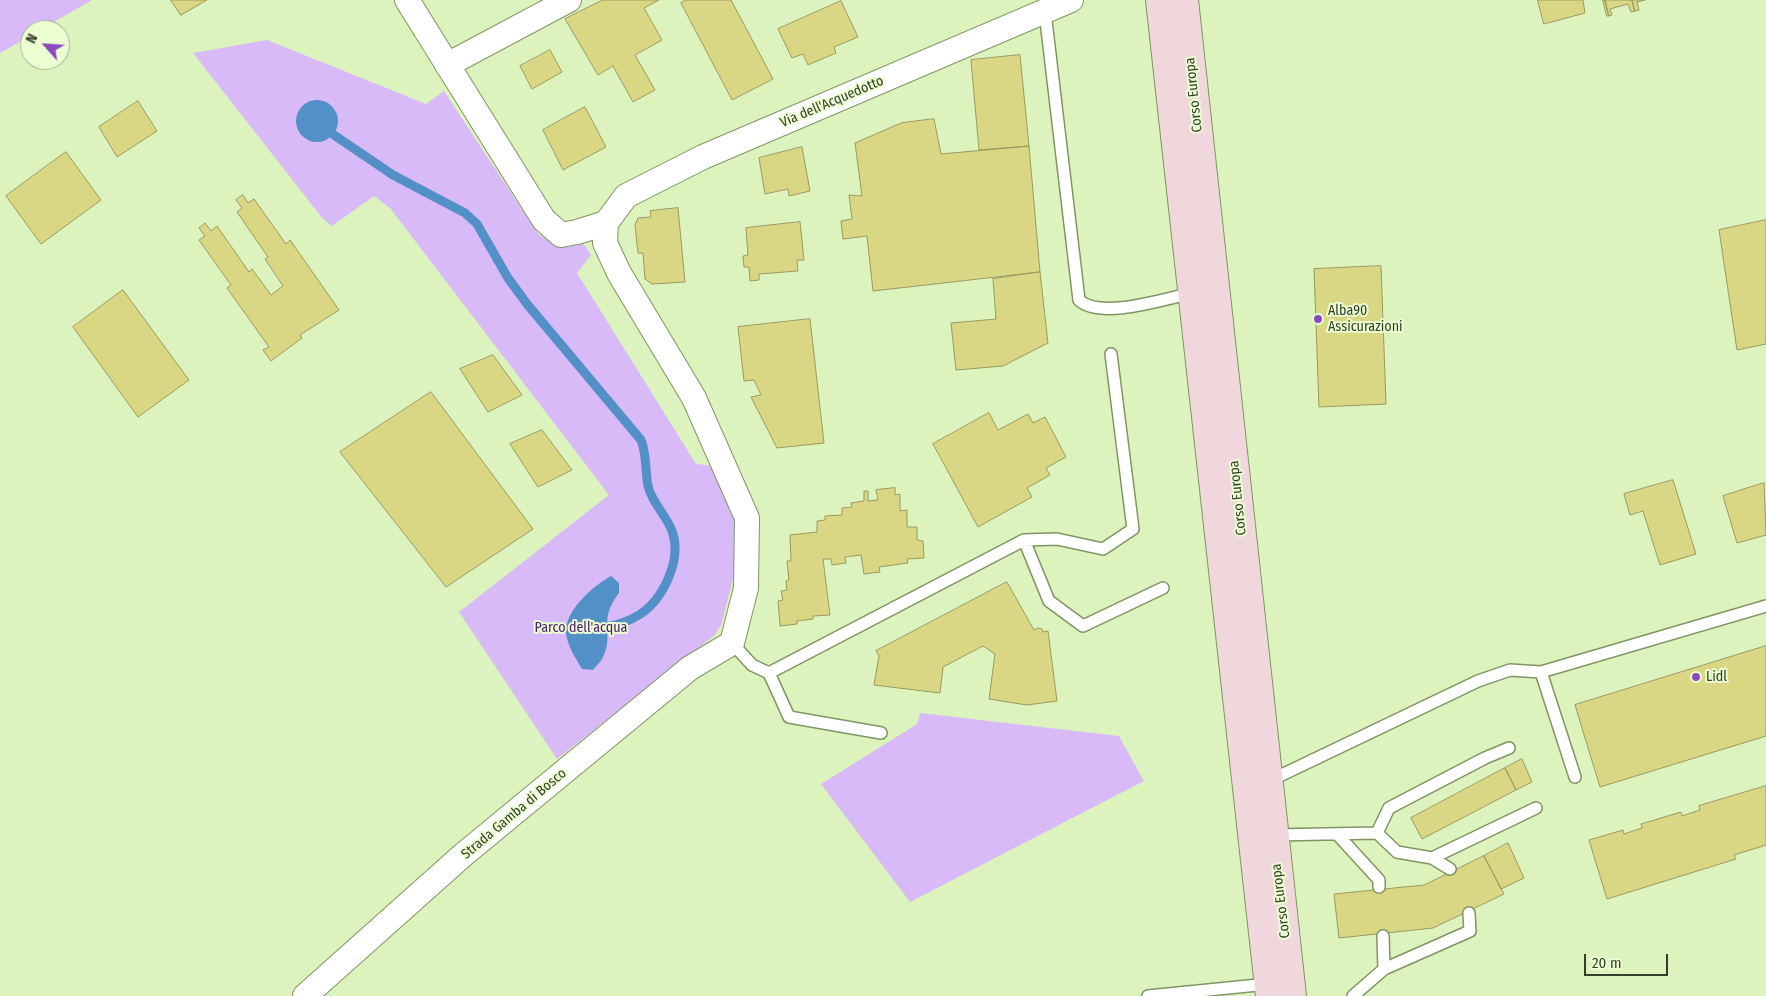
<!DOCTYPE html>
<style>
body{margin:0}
#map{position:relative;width:1766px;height:996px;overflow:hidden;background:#dcf3bd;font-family:"Fira Sans Condensed",sans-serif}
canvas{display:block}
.north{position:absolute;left:20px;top:20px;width:50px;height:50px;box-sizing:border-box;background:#ebffd3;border:1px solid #a2b28f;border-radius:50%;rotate:296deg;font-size:14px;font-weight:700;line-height:20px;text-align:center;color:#353e28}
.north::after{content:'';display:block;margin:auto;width:18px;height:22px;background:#8a49be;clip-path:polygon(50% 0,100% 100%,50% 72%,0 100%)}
.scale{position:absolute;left:1584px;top:954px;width:84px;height:22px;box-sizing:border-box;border:2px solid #353e28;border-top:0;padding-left:6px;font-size:15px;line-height:18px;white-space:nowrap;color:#353e28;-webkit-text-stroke:4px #ebffd3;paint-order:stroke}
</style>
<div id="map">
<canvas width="1766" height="996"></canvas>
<div class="north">N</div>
<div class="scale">20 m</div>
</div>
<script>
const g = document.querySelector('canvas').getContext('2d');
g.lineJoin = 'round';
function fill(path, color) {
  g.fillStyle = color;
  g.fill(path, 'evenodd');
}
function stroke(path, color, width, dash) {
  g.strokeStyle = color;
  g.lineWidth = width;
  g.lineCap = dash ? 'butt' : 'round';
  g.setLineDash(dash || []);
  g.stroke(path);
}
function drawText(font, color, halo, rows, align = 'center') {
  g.font = font + ' "Fira Sans Condensed",sans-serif';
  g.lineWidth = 4;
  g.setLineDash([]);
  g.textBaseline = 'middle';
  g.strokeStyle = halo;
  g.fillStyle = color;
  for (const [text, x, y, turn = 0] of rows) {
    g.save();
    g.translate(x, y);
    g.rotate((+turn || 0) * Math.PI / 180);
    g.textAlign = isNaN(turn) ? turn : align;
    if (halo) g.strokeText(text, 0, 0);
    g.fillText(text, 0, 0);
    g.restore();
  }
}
fill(new Path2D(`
 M0 0H92L40 30H30V36L0 53Z
 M267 40 426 104 444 91 538 234 559 247 581 240 591 255 577 273 696 464 716 466 736 509 735 572 721 625 715 635 557 759 459 612 609 495 390 208 374 196 332 226 323 219 193 53Z
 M920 713 1119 736 1144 781 910 902 821 784 917 724Z`), '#d9baf9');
fill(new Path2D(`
 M296 121a21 21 0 1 1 42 0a21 21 0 1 1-42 0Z
 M611 576 619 583V593C597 621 615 632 603 657 601 662 596 666 593 670L582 669C576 659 567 645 566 633 565 610 593 586 611 576Z`), '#5290c7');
stroke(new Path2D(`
 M334 135 393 175 465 213 477 224 508 278 527 304 641 440C647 455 645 470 648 486 652 504 668 516 673 534 681 561 663 600 639 615 629 621 618 625 606 627`), '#5290c7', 9);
const building = new Path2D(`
 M171 0H207L181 15Z
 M603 0H659L644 8 662 40 635 55 655 90 633 102 613 66 598 75 565 19Z
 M686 0H731L773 79 732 100 681 3Z
 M1538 0H1583L1585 13 1544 24Z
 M1603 0H1605L1609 16H1607Z
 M1605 0H1632L1635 11 1631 12 1628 4 1610 9 1612 15 1609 16Z
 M1632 0H1645L1637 2 1639 10 1635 11Z
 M841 1 858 37 834 47 836 53 810 64 808 65 803 54 792 58 778 29Z
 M550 50 562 72 532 89 520 66Z
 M1020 55 1029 146 979 150 971 60Z
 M138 101 157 131 117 157 99 127Z
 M585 107 606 147 563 170 543 130Z
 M934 119 941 154 1029 146 1040 272 873 291 867 236 843 239 841 221 852 219 849 195 862 196 855 143 901 123Z
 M802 147 810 191 789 196 788 189 765 194 759 158Z
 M66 152 101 200 41 244 6 196Z
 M243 195 248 203 254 199 286 244 290 240 339 310 300 335 302 338 271 361 263 350 269 347 227 288 231 285 199 240 205 236 199 228 205 223 211 231 217 226 249 272 252 269 271 295 283 286 265 259 268 257 237 212 242 208 236 200Z
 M678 208 685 282 652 284 645 279 643 253H638L635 225 638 218 651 217 650 211Z
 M1766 220V344L1737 350 1719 230Z
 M800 222 804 260H797L798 271 759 274V280L750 281 749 267H744L743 256 748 255 746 228Z
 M1381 266 1386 404 1319 407 1314 269Z
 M1040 272 1048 343 1003 366 956 370 951 323 996 319 993 279Z
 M123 290 189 380 138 417 73 327Z
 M810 319 824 443 777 448 751 397 761 395 754 380 744 381 738 327Z
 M493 355 522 395 488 412 460 369Z
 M431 392 533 529 446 587 340 452Z
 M989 413 998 430 1028 414 1033 423 1045 417 1066 457 1046 468 1050 475 1027 488 1032 497 978 527 933 444Z
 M542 430 572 470 538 487 510 444Z
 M1673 480 1696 554 1660 565 1643 511 1630 515 1624 494Z
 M1764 483 1766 535 1737 543 1723 496Z
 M895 488V495L900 494V511L907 510V527H917V540L923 541 924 558 907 559 908 563 879 567 880 572 864 574 861 555 845 557 846 563 832 565 831 559H823L830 615 813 616V619L797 621V624L780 626 778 601 783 600 781 591 787 590 786 581 789 580 787 561H791L790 535 817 532V521L825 520V516L842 515V508L852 507 851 503 864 501V491H868V501L878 500 876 490Z
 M1007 582 1034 630 1038 628 1042 629 1043 632 1048 631 1057 701 1027 705 989 699 995 654 983 646 943 667 940 693 874 685 879 656 876 651Z
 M1766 646V736L1600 787 1575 705Z
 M1522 759 1532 782 1516 790 1505 768Z
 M1505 768 1516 790 1422 839 1411 818Z
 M1766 786V845L1734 855 1736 859 1607 899 1589 840 1623 830 1624 834 1642 828 1641 824 1681 812 1682 816 1700 810 1699 806Z
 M1508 843 1524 878 1501 889 1484 856Z
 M1484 856 1504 894 1433 928 1339 938 1334 894 1424 885Z`);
fill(building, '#dad784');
stroke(building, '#9a9961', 1);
const lane = new Path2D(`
 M1045 12 1079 300C1100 320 1164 299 1192 293
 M1024 540 1057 539 1103 549 1133 529 1111 354
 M732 643 752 665 769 673 1024 540 1049 601 1083 626 1163 588
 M1541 672 1575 777
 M769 673 789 717 881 733
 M1509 748 1485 758 1389 808 1377 833 1397 852 1432 858 1536 808
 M1269 781 1478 681 1510 670 1541 672 1766 606
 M1337 834 1379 880V887
 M1274 835 1377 833
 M1432 858 1450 869
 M1383 936 1384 969
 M1148 996 1268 984
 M1353 996 1384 969 1470 931 1469 913`);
const street = new Path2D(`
 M407 0 544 220 561 235 577 232 606 223
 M447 65 569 0
 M305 996 463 855 690 668 732 643 746 588 747 518 694 398 619 273 605 243 606 223 626 196 703 157 1071 0`);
const secondary = new Path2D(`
 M1160 0 1270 996
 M1184 0 1292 996`);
stroke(lane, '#809563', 14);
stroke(street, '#809563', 26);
stroke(secondary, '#809563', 30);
stroke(lane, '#fff', 11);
stroke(street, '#fff', 24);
stroke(secondary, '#efd7dc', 28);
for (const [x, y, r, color] of [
 [1318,319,5,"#8a49be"],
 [1696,677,5,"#8a49be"]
]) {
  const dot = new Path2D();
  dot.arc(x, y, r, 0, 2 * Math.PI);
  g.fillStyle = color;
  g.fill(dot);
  stroke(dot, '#ebffd3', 2);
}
drawText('14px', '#353e28', '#ebffd3', [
 ["Corso Europa",1194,95,-96],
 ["Via dell'Acquedotto",832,102,-23],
 ["Corso Europa",1238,498,-96],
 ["Strada Gamba di Bosco",514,814,-40],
 ["Corso Europa",1281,901,-97]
]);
drawText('14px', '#353e28', '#ebffd3', [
 ["Alba90",1328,311],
 ["Assicurazioni",1328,327],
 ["Lidl",1706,677]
], 'left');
drawText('14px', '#4a1b6c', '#ebffd3', [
 ["Parco dell'acqua",581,628]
]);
</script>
